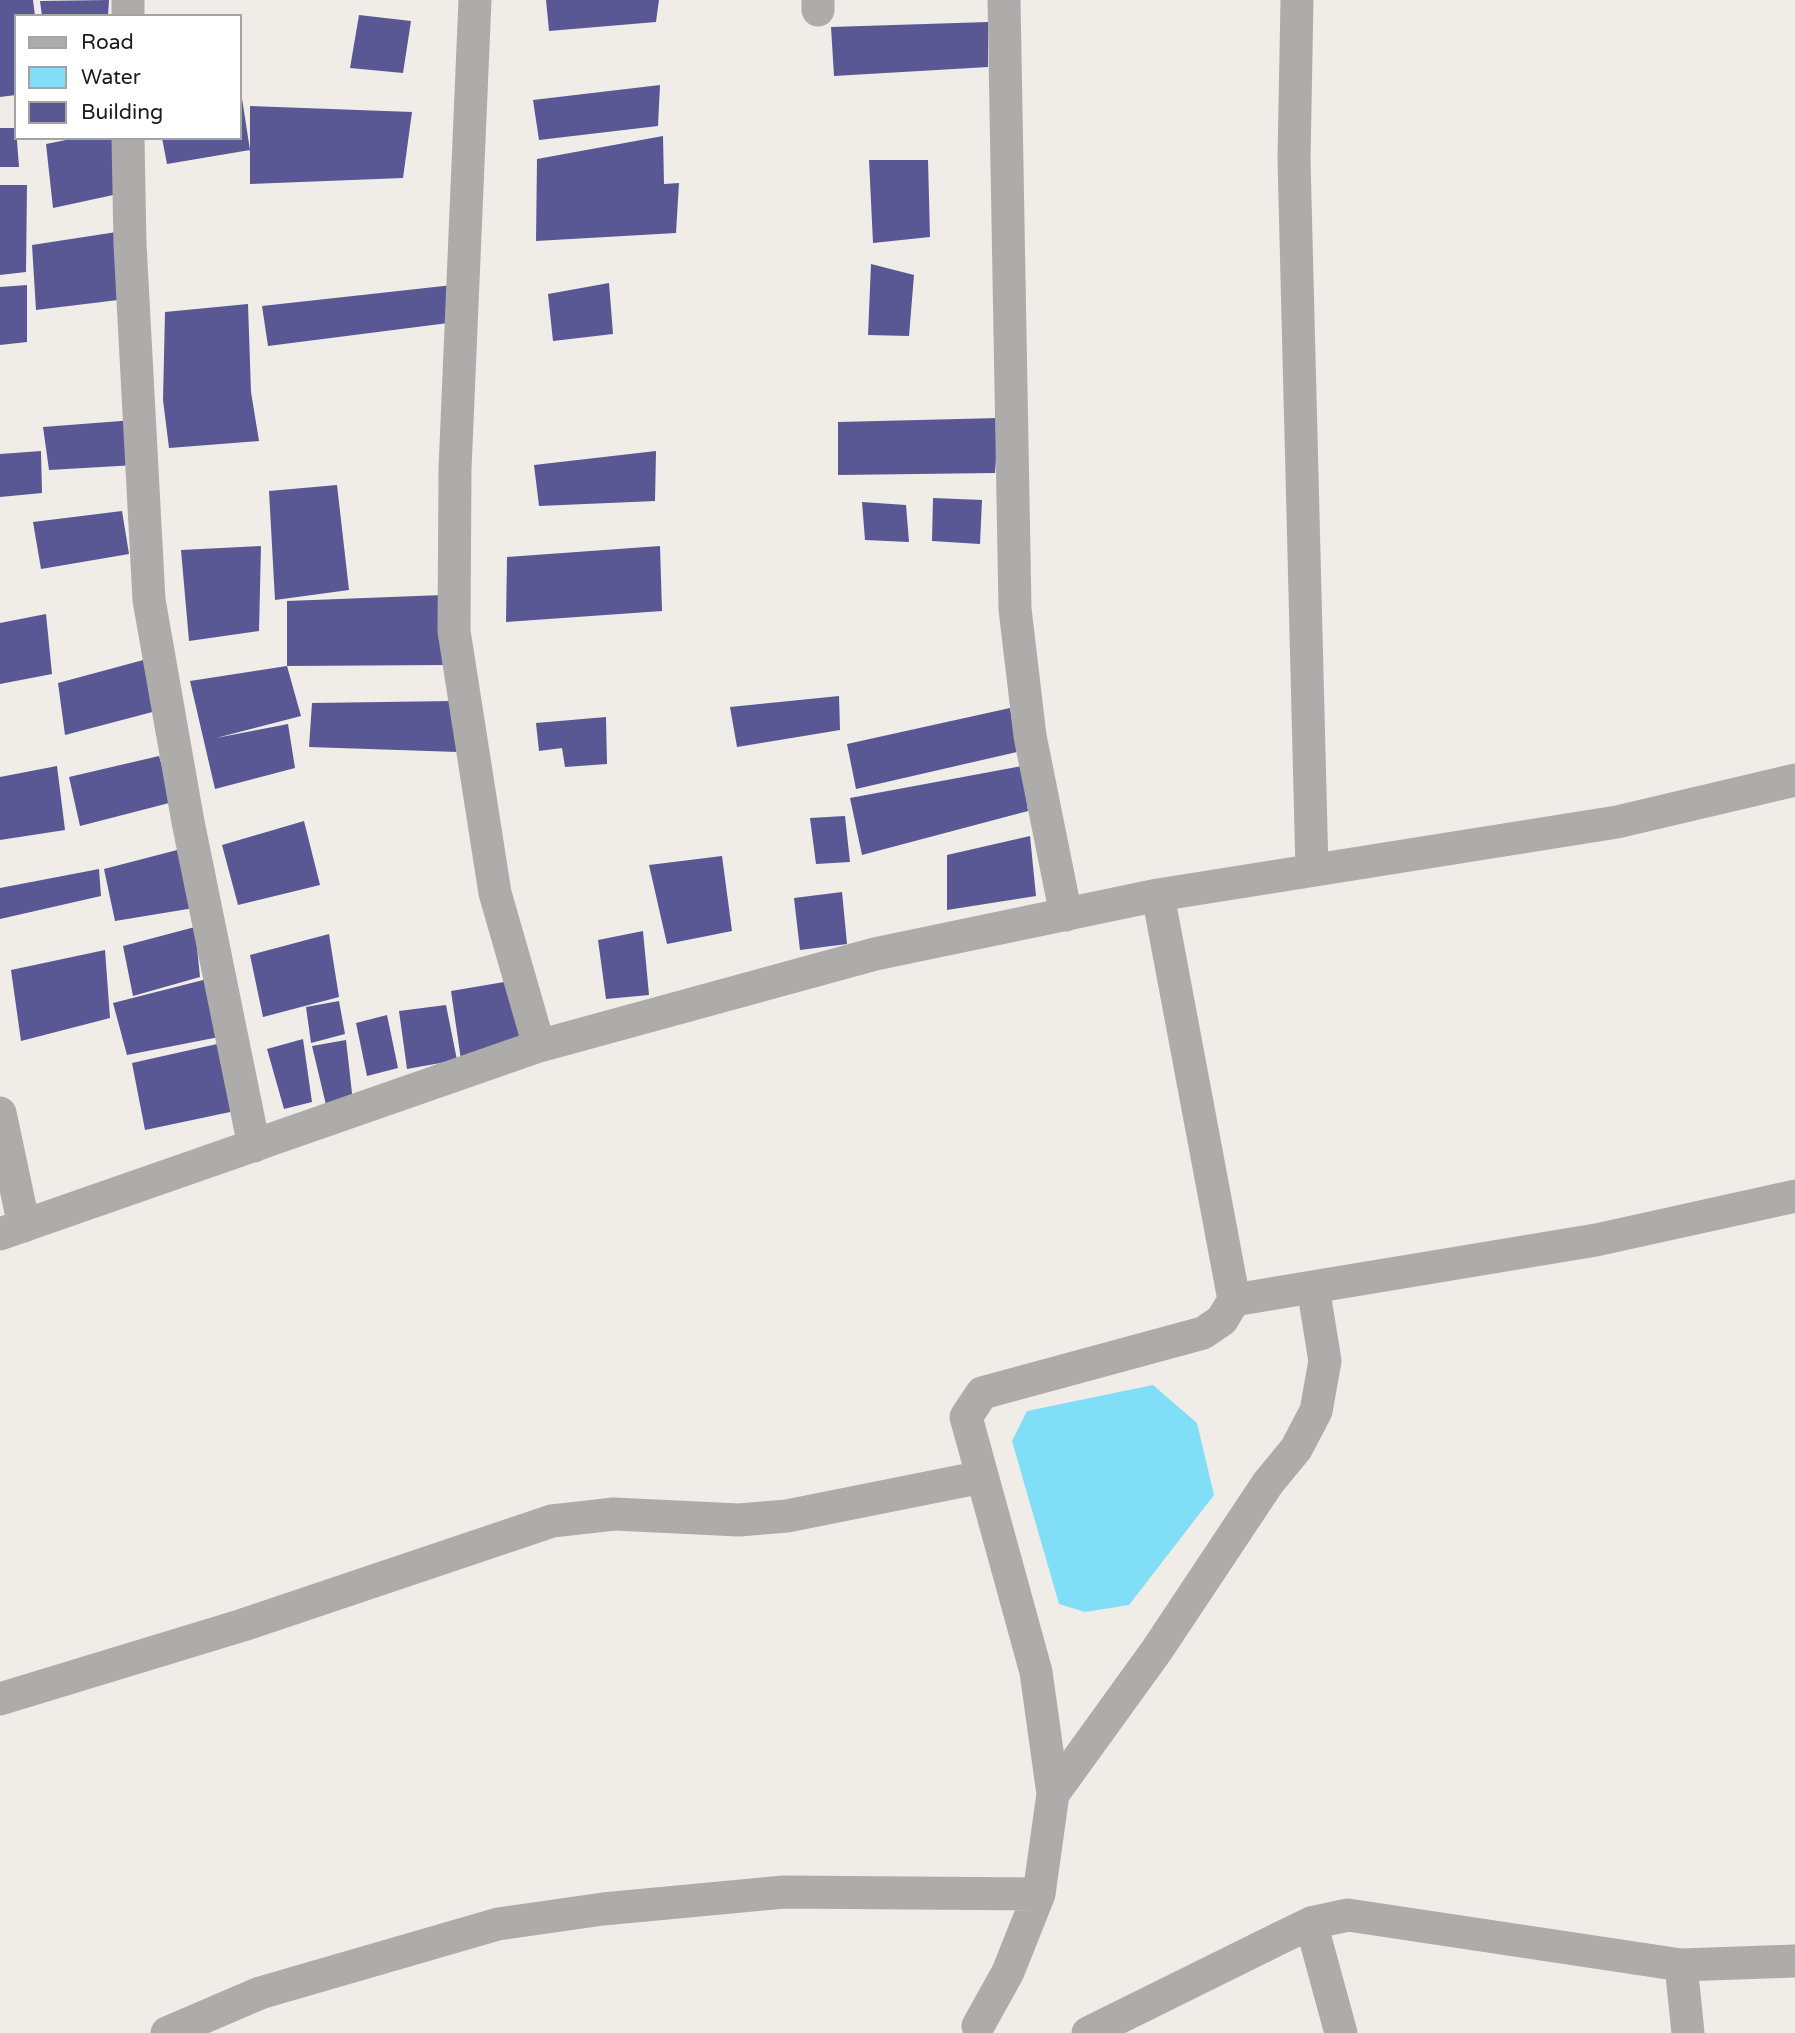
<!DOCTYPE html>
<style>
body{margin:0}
#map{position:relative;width:1795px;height:2033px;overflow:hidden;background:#f0ece7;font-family:"Varela Round",sans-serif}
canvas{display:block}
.legend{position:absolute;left:14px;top:14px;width:228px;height:126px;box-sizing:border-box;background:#fff;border:2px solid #a5a4a3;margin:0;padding:9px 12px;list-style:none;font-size:21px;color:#1d1c1a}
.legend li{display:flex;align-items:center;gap:14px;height:35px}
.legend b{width:35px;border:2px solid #a5a4a3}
</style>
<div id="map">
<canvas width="1795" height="2033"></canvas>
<ul class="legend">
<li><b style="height:9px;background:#aeacaa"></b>Road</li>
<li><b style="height:19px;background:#81def7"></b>Water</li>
<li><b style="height:19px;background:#595894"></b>Building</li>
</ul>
</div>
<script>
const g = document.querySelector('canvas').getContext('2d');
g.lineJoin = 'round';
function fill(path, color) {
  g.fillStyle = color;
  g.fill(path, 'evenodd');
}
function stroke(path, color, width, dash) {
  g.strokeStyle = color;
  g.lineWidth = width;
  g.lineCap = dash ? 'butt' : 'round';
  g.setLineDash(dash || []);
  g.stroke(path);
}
fill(new Path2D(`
 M1153 1385 1197 1423 1214 1495 1129 1605 1085 1612 1059 1604 1012 1441 1027 1411Z`), '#81def7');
fill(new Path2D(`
 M0 0H33L35 16H16V95L0 97Z
 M109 0 108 16H42L40 1Z
 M546 0H659L656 22 549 31Z
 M359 15 411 21 403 73 350 68Z
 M988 22V67L834 76 831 27Z
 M660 85 658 126 539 140 533 100Z
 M241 92 250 150 167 164 162 138H240Z
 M250 106 412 112 403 178 250 184Z
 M0 128H16L19 167H0Z
 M663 136 664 184 679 183 676 233 536 241 537 159Z
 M76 138H119L118 194 53 208 46 144Z
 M869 160H928L930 237 873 243Z
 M0 185H27L26 272 0 275Z
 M123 231 118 300 36 310 32 245Z
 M871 264 914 275 909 336 868 335Z
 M609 283 613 334 553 341 548 294Z
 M462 284 456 322 268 346 262 306Z
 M27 285V342L0 345V287Z
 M248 304 251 392 259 441 169 448 163 400 165 312Z
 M999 418 995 473 838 475V422Z
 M134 420 136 465 49 470 43 427Z
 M41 451 42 493 0 497V454Z
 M656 451 655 501 539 506 534 465Z
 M337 485 349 590 275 600 269 491Z
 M933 498 982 500 980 544 932 541Z
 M862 502 906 505 909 542 865 540Z
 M122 511 129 554 41 569 33 522Z
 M261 546 259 631 189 641 181 550Z
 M660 546 662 611 506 622 507 557Z
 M443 595 444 665 287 666V601Z
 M46 614 52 674 0 684V623Z
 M147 659 160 710 65 735 58 683Z
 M287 666 301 716 216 738 288 724 295 768 215 789 190 681Z
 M839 696 840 730 737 747 730 707Z
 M453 701 458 752 309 747 312 703Z
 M1010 708 1017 752 856 789 847 744Z
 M606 717 607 764 565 767 562 748 539 751 536 723Z
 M159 756 173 802 80 826 69 777Z
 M57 766 65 830 0 840V777Z
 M1022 766 1028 811 862 855 850 798Z
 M845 816 850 862 816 864 810 818Z
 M304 821 320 885 238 905 222 845Z
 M1030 836 1036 896 947 910V855Z
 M181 849 194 908 115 921 104 869Z
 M722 856 732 931 667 944 649 865Z
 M99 869 101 896 0 919V888Z
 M842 892 847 944 800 950 794 898Z
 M195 927 200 977 133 996 123 946Z
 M643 931 649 995 606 999 598 940Z
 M329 934 339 997 263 1017 250 955Z
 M105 950 110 1018 21 1041 11 970Z
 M211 978 219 1037 127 1055 113 1003Z
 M510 981 531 1042 461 1060 451 991Z
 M339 1001 345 1034 311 1043 306 1007Z
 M446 1005 457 1060 407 1069 399 1011Z
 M387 1015 398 1068 367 1076 356 1023Z
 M303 1039 312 1102 284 1109 267 1049Z
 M346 1040 353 1102 327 1109 312 1046Z
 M226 1042 235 1111 145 1130 132 1063Z`), '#595894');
stroke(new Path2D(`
 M475 0 455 469 454 631 495 893 539 1046
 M818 0V10
 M1004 0 1015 609 1030 736 1066 915
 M1297 0 1294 159 1312 870
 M128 16V0
 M128 138 130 244 149 600 188 822 254 1146
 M0 1113 24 1226
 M0 1234 539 1046 875 954 1158 895 1617 822 1795 780
 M1234 1300 1596 1240 1795 1196
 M0 1699 243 1625 552 1521 614 1514 739 1520 787 1516 982 1477
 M1053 1794 1157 1650 1268 1483 1296 1449 1316 1411 1325 1361 1313 1287
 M1311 1923 1341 2033
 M1681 1965 1688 2033
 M978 2026 1008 1972 1039 1894 1053 1794 1036 1672 966 1417 982 1393 1203 1333 1222 1320 1234 1300 1158 895
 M167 2033 260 1993 498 1924 603 1909 784 1892 1039 1894
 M1088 2033 1280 1938 1311 1923 1348 1915 1681 1965 1795 1961`), '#aeacaa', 33);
</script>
